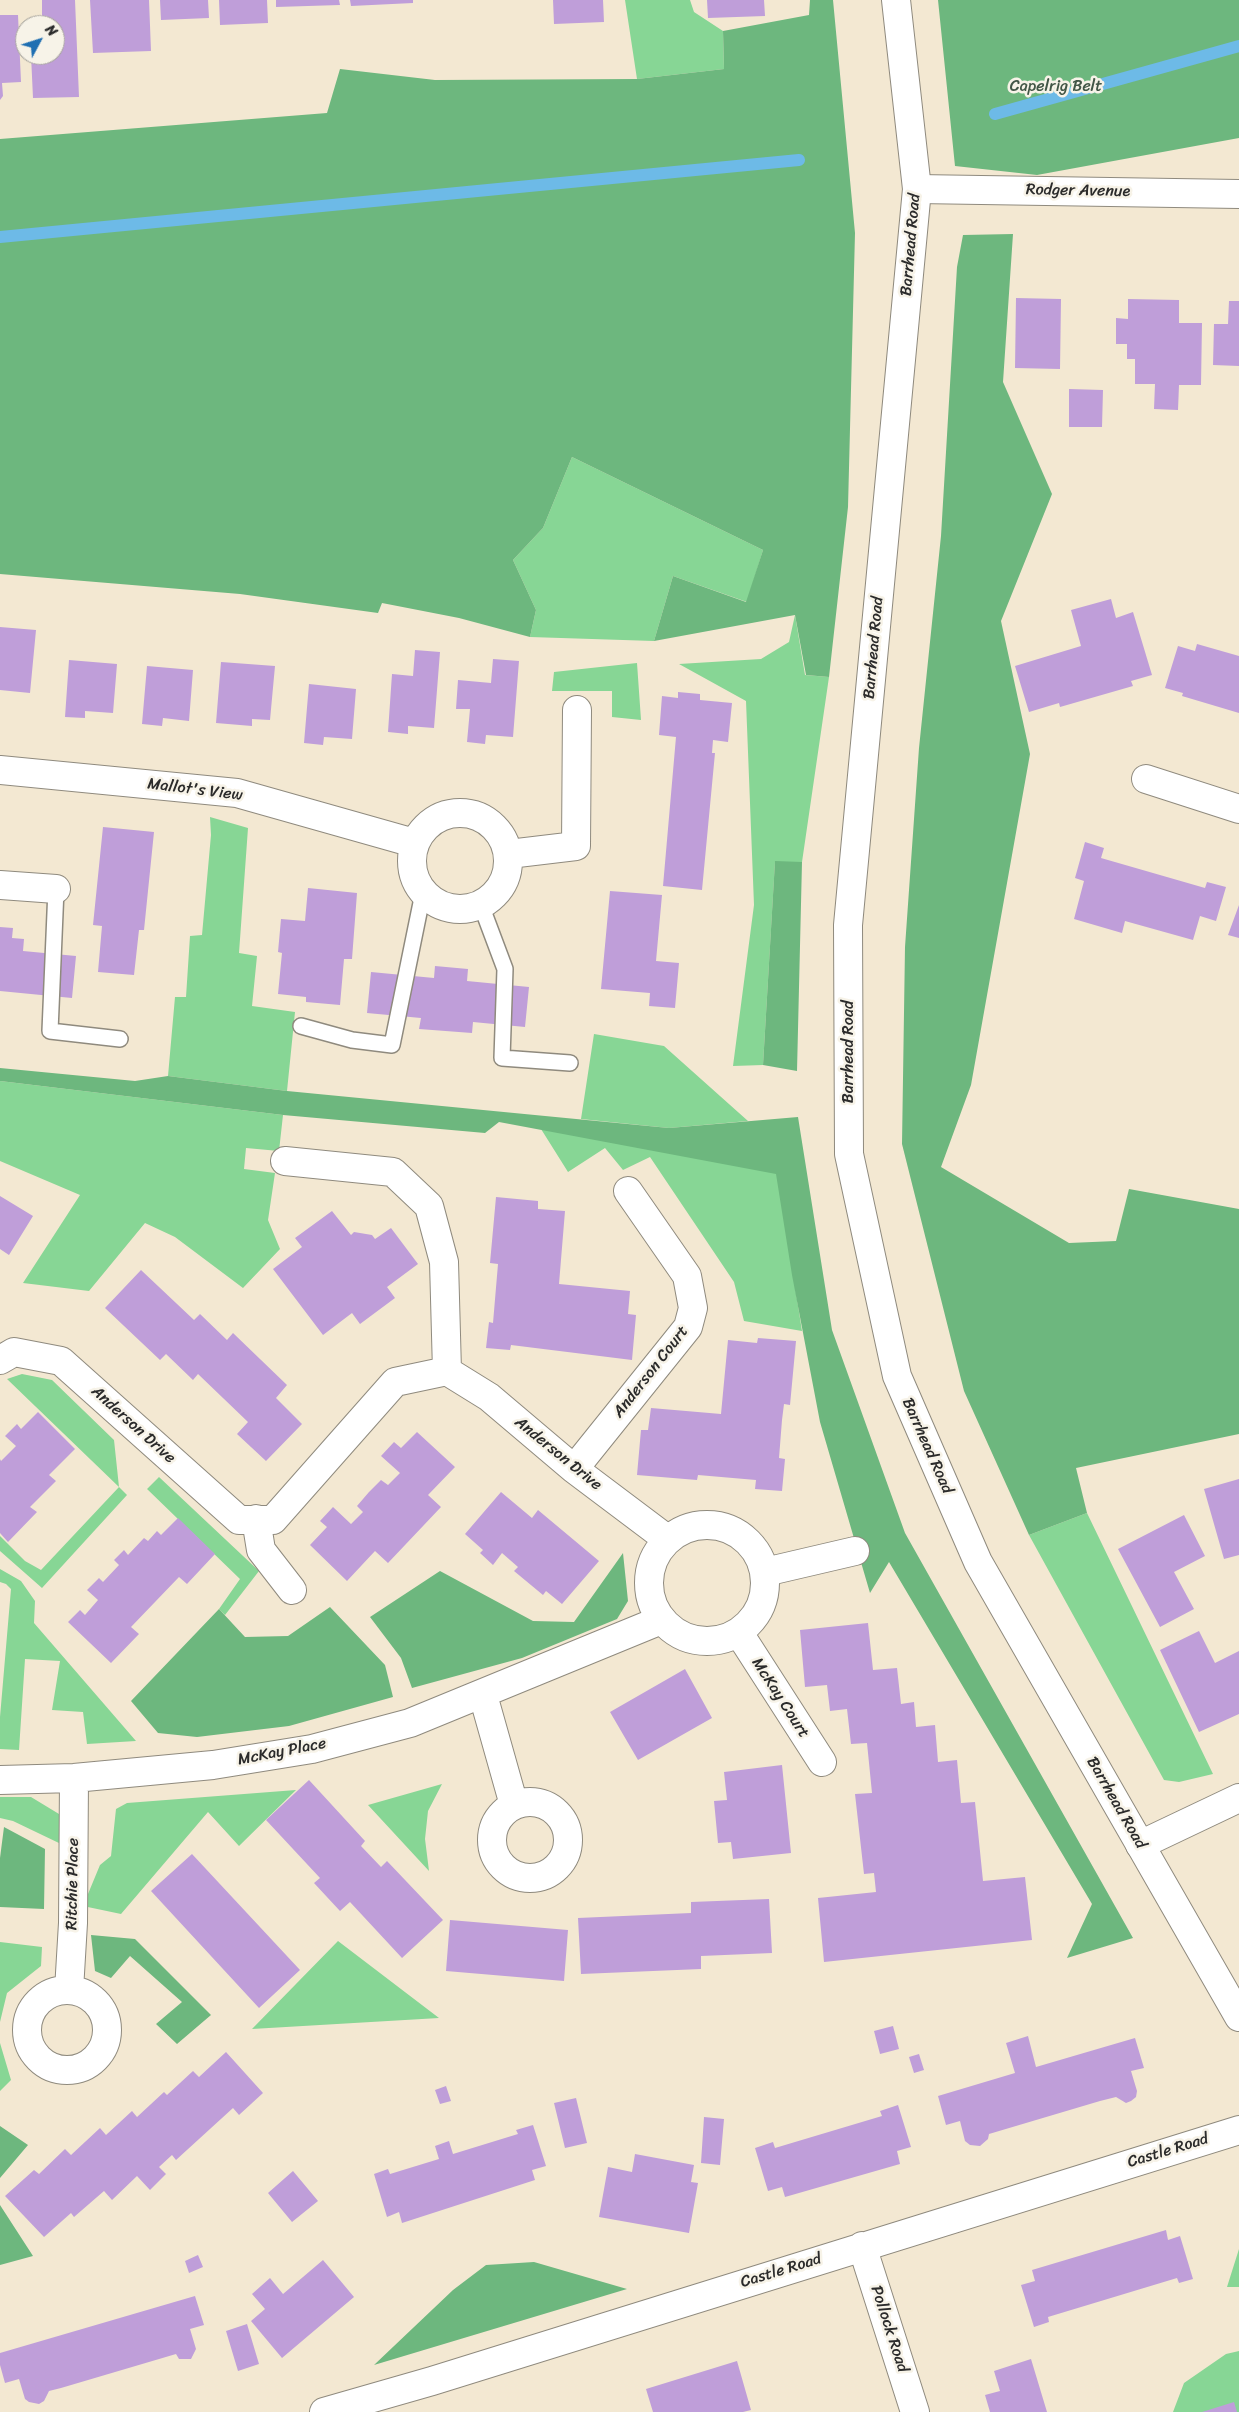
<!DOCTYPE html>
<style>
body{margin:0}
#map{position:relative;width:1239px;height:2412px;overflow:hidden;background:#f3e8d2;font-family:Sriracha,sans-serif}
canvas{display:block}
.north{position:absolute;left:15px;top:15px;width:50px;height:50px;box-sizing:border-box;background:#f7f3e8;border:1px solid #a5a39c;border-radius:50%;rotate:50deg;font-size:14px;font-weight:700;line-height:20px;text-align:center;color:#2b2b2b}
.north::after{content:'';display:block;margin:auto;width:18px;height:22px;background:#1f6fb2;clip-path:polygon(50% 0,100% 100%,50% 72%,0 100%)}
</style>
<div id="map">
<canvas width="1239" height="2412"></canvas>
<div class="north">N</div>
</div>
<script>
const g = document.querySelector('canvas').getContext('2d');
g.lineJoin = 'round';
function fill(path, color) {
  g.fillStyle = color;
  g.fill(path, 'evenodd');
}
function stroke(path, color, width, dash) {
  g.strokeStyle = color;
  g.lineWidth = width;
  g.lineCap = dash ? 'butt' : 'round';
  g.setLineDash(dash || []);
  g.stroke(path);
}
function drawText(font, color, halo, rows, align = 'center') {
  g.font = font + ' Sriracha,sans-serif';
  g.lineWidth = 5;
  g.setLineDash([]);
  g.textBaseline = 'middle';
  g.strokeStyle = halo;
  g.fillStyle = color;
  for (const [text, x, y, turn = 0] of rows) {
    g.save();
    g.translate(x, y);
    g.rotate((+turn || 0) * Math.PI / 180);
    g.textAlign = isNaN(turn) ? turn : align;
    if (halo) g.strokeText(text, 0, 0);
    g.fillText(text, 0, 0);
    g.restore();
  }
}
fill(new Path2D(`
 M625 0H690L694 12 723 31 724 69 637 79Z
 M572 457 763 550 747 602 673 576 654 641 530 637 536 610 513 560 543 528Z
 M795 615 805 675 829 677 802 862H775L763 1065 733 1066 754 905 746 701 679 664 761 659 789 642Z
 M637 663 641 720 612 717V691H552L554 672Z
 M210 817 248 828 239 953 257 956 252 1006 295 1012 287 1091 168 1076 175 997H186L190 936 202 935 211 835Z
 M594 1034 664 1046 748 1121 669 1128 581 1119Z
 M0 1081 283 1115 279 1151 246 1148 244 1169 275 1173 268 1220 280 1249 243 1288 175 1237 145 1223 89 1291 23 1283 80 1195 0 1161Z
 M541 1129 777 1173 802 1331 744 1321 734 1282 650 1157 623 1170 605 1148 568 1172Z
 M22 1374 52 1380 114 1440 119 1487 127 1495 42 1588 0 1551V1536L25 1561 41 1570 119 1487 7 1379Z
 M159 1477 259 1571 225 1615 219 1609 240 1579 147 1489Z
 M1087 1513 1213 1774 1179 1782 1164 1780 1029 1535Z
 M0 1569 21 1581 35 1601 34 1623 136 1741 87 1744 83 1712 52 1710 60 1661 25 1659 19 1750 0 1749V1717L11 1589 6 1584 0 1582Z
 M442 1784 428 1811 425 1839 429 1871 368 1805Z
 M296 1790 239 1846 208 1812 121 1914 83 1906 100 1865 111 1856 116 1809 127 1803Z
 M0 1797H31L59 1814 61 1844 13 1821 0 1818Z
 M338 1941 439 2018 252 2029Z
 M0 1942 42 1947 41 1966 7 1993 0 2022Z
 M0 2030V2043L11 2080 0 2091Z
 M1239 2249V2287H1227Z
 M1239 2351V2412H1173L1184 2383 1226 2354Z`), '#87d695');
fill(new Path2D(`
 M810 0H833L855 233 848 507 829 677 806 675 795 615 654 641 673 576 746 602 763 550 572 457 543 528 513 560 536 610 530 637 459 618 382 603 378 613 240 594 0 574V139L327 113 340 69 435 80 637 79 724 69 723 31 809 15Z
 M938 0H1239V138L1037 175 955 166Z
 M1013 234 1003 382 1052 494 1001 621 1030 754 971 1085 941 1167 1069 1243 1116 1241 1129 1189 1239 1209V1434L1076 1468 1087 1513 1029 1535 964 1391 902 1144 905 947 919 748 941 536 957 267 963 235Z
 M775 861 802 862 797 1071 763 1065Z
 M0 1068 135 1081 168 1076 287 1091 669 1128 798 1117 832 1330 905 1533 1133 1938 1067 1958 1092 1904 889 1562 870 1593 820 1422 792 1275 776 1174 499 1122 485 1133 283 1115 0 1081Z
 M623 1553 628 1601 617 1619 522 1658 412 1688 401 1658 370 1617 440 1571 533 1621 574 1622Z
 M330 1607 385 1665 393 1697 289 1726 197 1737 158 1733 131 1701 219 1609 245 1637 288 1636Z
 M4 1827 45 1849 44 1909 0 1907V1858Z
 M91 1935 135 1939 211 2015 177 2044 156 2024 182 2002 130 1956 111 1978 95 1971Z
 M0 2126 28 2145 0 2178Z
 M0 2205 33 2256 0 2265Z
 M534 2262 627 2289 374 2365 453 2290 486 2265Z`), '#6db77e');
stroke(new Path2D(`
 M995 114 1239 46
 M0 237 799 160`), '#6dbae7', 12);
fill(new Path2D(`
 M42 0H75L79 97 33 98 31 55H55V25H30L29 18H42Z
 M90 0H149L151 51 93 53Z
 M160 0H208L209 18 161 20Z
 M219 0H267L268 23 220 25Z
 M276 0H339L340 5 276 7Z
 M350 0H413V3L351 6Z
 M553 0H603L604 22 554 24Z
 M707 0H764L765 16 708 18Z
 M0 15H18L21 82 2 83 3 96 0 100Z
 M1016 298 1061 299 1060 369 1015 368Z
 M1128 299 1179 300V323H1202L1201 385H1179L1178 410 1154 409 1155 384H1135V359H1127V344H1116V318L1128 319Z
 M1229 301H1239V366L1213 365 1214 324H1228Z
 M1069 389 1103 390 1102 427H1069Z
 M1111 599 1116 618 1133 612 1152 675 1131 681 1133 686 1060 707 1059 703 1029 712 1015 666 1081 646 1071 610Z
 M0 627 36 630 30 693 0 690Z
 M1197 644 1239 656V713L1182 696 1183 693 1165 688 1178 646 1195 651Z
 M415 650 440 652 434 728 408 726V734L388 732 392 674 413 676Z
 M493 659 519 661 513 737 486 735 485 744 467 742 470 709H456L458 680 491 683Z
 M69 660 117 664 113 713 85 711V718L65 717Z
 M221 662 275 666 270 720 252 719V726L216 723Z
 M147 666 193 670 189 721 163 718 162 726 142 724Z
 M309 684 356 689 352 739 324 737 323 745 304 743Z
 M678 692 700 694V700L732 703 728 742 713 740 712 753H715L702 890 663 886 676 737 659 735 662 696 678 698Z
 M103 827 154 832 144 930H139L134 975 98 972 102 926 93 925Z
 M1085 842 1104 848 1101 858 1205 888 1207 882 1226 887 1216 921 1200 916 1193 940 1125 921 1122 933 1074 919 1084 881 1075 878Z
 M308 888 357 893 352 959H344L340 1005 306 1002V997L278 994 282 953 278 952 281 919 305 921Z
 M610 891 662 895 656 961 679 963 675 1008 649 1006 650 993 601 989Z
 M1239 905V938L1228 935Z
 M0 927 13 928 12 938 24 939 23 951 76 956 72 998 0 991Z
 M435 966 468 969 467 981 529 987 525 1027 473 1022 472 1033 419 1029 421 1018 367 1013 371 972 434 978Z
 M0 1196 33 1216 9 1255 0 1249Z
 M496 1197 538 1201V1209L565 1211 559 1284 630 1291 628 1314 636 1315 632 1360 511 1345 510 1350 486 1348 489 1322 493 1323 498 1264 490 1263Z
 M332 1211 351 1235 354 1232 372 1235 375 1239 391 1228 418 1264 387 1287 395 1298 360 1324 352 1313 323 1335 273 1269 302 1247 295 1238Z
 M141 1270 194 1320 200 1314 227 1340 233 1333 287 1385 276 1398 302 1424 266 1461 237 1434 248 1422 198 1374 193 1380 166 1354 160 1360 105 1308Z
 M758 1338 796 1341 790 1405 784 1404 782 1420 779 1458 785 1459 782 1491 755 1489 756 1480 698 1475 697 1480 637 1475 641 1430H648L651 1408 721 1414 728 1340 757 1343Z
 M38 1412 75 1449 49 1475 56 1481 30 1507 37 1512 8 1542 0 1533V1459L1 1461 16 1446 5 1436 17 1424 21 1429Z
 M417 1432 455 1467 428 1495 441 1507 388 1563 375 1551 347 1581 310 1545 327 1527 320 1521 333 1507 351 1524 363 1512 357 1506 369 1492 381 1480 388 1485 400 1473 381 1456 394 1442 401 1448Z
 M1239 1479V1555L1224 1559 1204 1489Z
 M501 1492 532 1518 538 1510 599 1561 562 1604 546 1591 543 1595 514 1571 518 1567 502 1553 493 1565 480 1553 483 1550 465 1534Z
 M1184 1515 1205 1556 1174 1572 1194 1609 1160 1627 1118 1549Z
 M178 1518 215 1554 187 1584 179 1577 131 1627 139 1634 111 1663 68 1622 80 1610 85 1615 98 1600 87 1590 99 1578 103 1582 119 1565 114 1560 124 1550 128 1555 144 1538 148 1541 157 1531 161 1535Z
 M868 1623 873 1670 897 1668 901 1704 914 1702 916 1727 935 1725 938 1762 957 1760 961 1803 975 1802 983 1881 1025 1877 1032 1940 824 1962 818 1898 876 1892 874 1873 864 1874 855 1794 872 1793 867 1743 851 1744 847 1709 830 1711 827 1685 805 1687 800 1630Z
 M1199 1631 1215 1663 1239 1651V1714L1199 1732 1160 1650Z
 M685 1669 712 1718 638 1760 610 1712Z
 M782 1765 791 1853 733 1859 731 1842 718 1843 714 1801 727 1800 724 1772Z
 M309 1780 365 1841 361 1846 381 1867 387 1861 443 1920 402 1958 350 1902 340 1911 314 1883 320 1878 266 1820Z
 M192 1854 300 1970 259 2008 151 1891Z
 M769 1899 772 1953 701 1956V1969L581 1974 578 1918 691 1913V1902Z
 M450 1920 568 1930 564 1981 446 1971Z
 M893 2026 899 2049 880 2054 874 2031Z
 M1028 2036 1036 2067 1135 2038 1144 2068 1131 2071 1137 2091 1136 2097 1131 2101 1126 2103 1116 2097 1100 2101 989 2134 988 2139 980 2146 970 2145 965 2141 960 2121 946 2125 938 2096 1015 2073 1006 2043Z
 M226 2052 263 2093 239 2115 233 2108 176 2160 172 2155 159 2167 166 2174 150 2190 137 2176 112 2200 104 2191 74 2217 71 2213 44 2237 5 2196 34 2170 39 2174 65 2149 71 2155 100 2128 106 2135 132 2111 137 2117 164 2092 167 2095 193 2071 199 2077Z
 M919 2054 924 2070 914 2073 909 2057Z
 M446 2086 451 2101 440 2104 435 2090Z
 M576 2098 587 2143 565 2148 554 2103Z
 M898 2105 911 2147 897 2151 900 2164 785 2197 782 2187 768 2191 755 2148 773 2142 775 2148 882 2116 880 2111Z
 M704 2117 724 2119 720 2165 701 2163Z
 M533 2125 546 2166 532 2170 535 2180 402 2223 399 2212 387 2217 374 2174 388 2169 390 2174 439 2159 435 2146 449 2141 453 2154 518 2134 516 2130Z
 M635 2154 694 2165 691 2182 698 2183 689 2233 599 2217 608 2167 632 2172Z
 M293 2171 318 2201 292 2222 268 2193Z
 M1166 2230 1168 2240 1180 2236 1193 2279 1179 2283 1177 2278 1048 2317 1049 2322 1034 2327 1021 2285 1035 2281 1032 2270Z
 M198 2255 203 2267 189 2273 185 2261Z
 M323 2260 354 2297 282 2358 251 2321 265 2309 252 2294 270 2278 283 2294Z
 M195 2296 204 2325 190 2329 196 2349 191 2359H179L176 2354 61 2388 49 2391 44 2401 39 2404 29 2402 25 2399 19 2379 5 2383 0 2365V2353Z
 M247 2324 259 2364 238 2371 226 2331Z
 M1031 2359 1047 2412H990L985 2395 1000 2391 994 2371Z
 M737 2361 751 2410 743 2412H653L646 2389Z
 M1234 2402 1237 2412H1202Z`), '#bf9ed9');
const service = new Path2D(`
 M56 889 50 1031 120 1039
 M481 905 505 969 502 1058 570 1063
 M301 1026 352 1040 392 1045 423 893`);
const minor = new Path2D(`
 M917 189 1239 194
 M0 770 237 793 414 843
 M1146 779 1239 809
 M412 861a48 48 0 1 1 96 0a48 48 0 1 1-96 0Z
 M509 854 576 846 577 710
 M0 885 56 889
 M285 1161 393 1172 429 1206 444 1262 447 1371
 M0 1360 14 1352 61 1361 239 1520H273L395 1382 447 1371 489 1397 574 1469 667 1539
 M574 1469 688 1327 693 1308 687 1276 628 1191
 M256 1519 261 1550 292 1590
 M649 1583a58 58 0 1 1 116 0a58 58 0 1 1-116 0Z
 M765 1572 855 1551
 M739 1633 822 1762
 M483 1695 514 1805
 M0 1780 74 1778 213 1765 312 1749 410 1723 661 1620
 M492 1840a38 38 0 1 1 76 0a38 38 0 1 1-76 0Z
 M1140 1845 1239 1798
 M27 2030a40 40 0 1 1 80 0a40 40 0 1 1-80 0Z
 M69 1990 73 1923 74 1778
 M862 2246 915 2412
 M324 2412 432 2381 1239 2130`);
const tertiary = new Path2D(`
 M896 0 917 189 848 925 849 1154 897 1376 978 1562 1239 2017`);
stroke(service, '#8f8a7e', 18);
stroke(minor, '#8f8a7e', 30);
stroke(tertiary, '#8f8a7e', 30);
stroke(service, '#fff', 15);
stroke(minor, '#fff', 28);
stroke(tertiary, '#fff', 28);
drawText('16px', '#425646', '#f7f3e8', [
 ["Capelrig Belt",1056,87]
]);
drawText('16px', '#2b2b2b', '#f7f3e8', [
 ["Rodger Avenue",1078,191,1],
 ["Barrhead Road",911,245,-85],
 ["Barrhead Road",874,648,-85],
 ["Mallot's View",195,790,7],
 ["Barrhead Road",849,1052,-90],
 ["Anderson Court",651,1372,-52],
 ["Anderson Drive",133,1425,42],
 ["Barrhead Road",927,1446,66],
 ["Anderson Drive",558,1454,39],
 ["McKay Court",780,1698,57],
 ["McKay Place",282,1752,-11],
 ["Barrhead Road",1116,1803,60],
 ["Ritchie Place",73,1884,-89],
 ["Castle Road",1168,2151,-17],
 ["Castle Road",781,2271,-17],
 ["Pollock Road",889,2329,72]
]);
</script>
